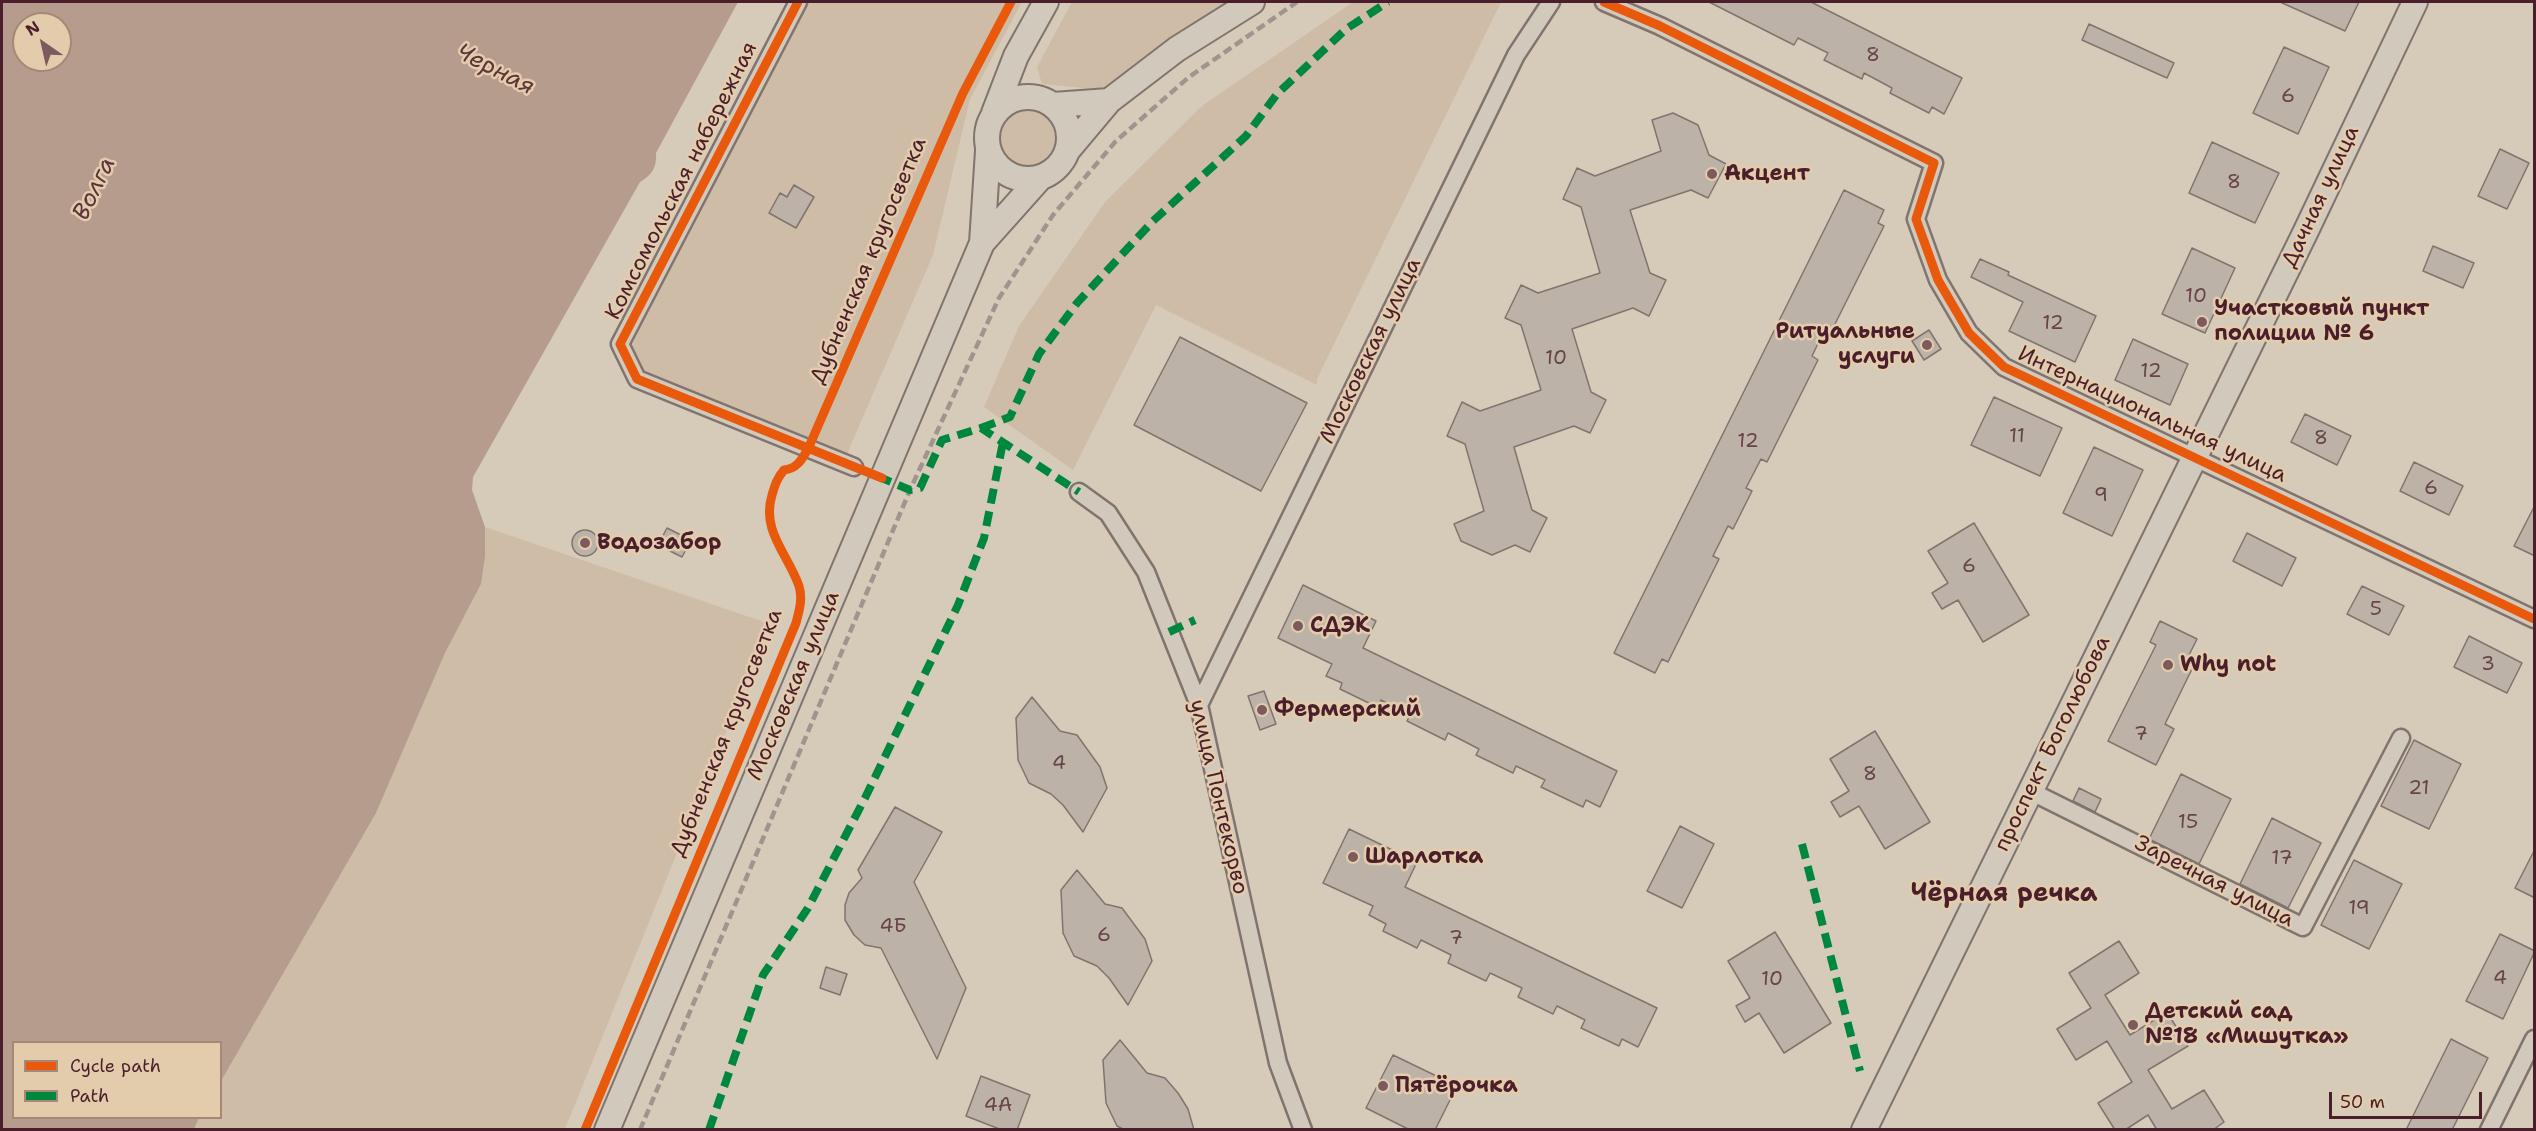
<!DOCTYPE html>
<meta charset="utf-8">
<style>
body{margin:0}
#map{position:relative;width:2536px;height:1131px;overflow:hidden;background:#d6cab9;font-family:"Shantell Sans",sans-serif}
canvas{display:block}
.frame{position:absolute;inset:0;border:3px solid #4a1f2b;pointer-events:none}
.legend{position:absolute;left:12px;top:1041px;width:210px;height:78px;box-sizing:border-box;background:#e3ccac;border:2px solid #a68778;margin:0;padding:8px 10px;list-style:none;font-size:18px;color:#4a1f2b}
.legend li{display:flex;align-items:center;gap:12px;height:30px}
.legend b{width:30px;border:2px solid #a68778}
.north{position:absolute;left:12px;top:12px;width:60px;height:60px;box-sizing:border-box;background:#e3ccac;border:2px solid #a68778;border-radius:50%;rotate:326deg;font-size:16px;font-weight:700;line-height:24px;text-align:center;color:#4a1f2b}
.north::after{content:'';display:block;margin:auto;width:21px;height:27px;background:#7b5b5d;clip-path:polygon(50% 0,100% 100%,50% 72%,0 100%)}
.scale{position:absolute;left:2329px;top:1092px;width:153px;height:27px;box-sizing:border-box;border:3px solid #4a1f2b;border-top:0;padding-left:8px;font-size:18px;line-height:21px;white-space:nowrap;color:#4a1f2b;-webkit-text-stroke:4px #e3ccac;paint-order:stroke}
</style>
<div id="map">
<canvas width="2536" height="1131"></canvas>
<div class="frame"></div>
<ul class="legend">
<li><b style="height:8px;background:#e8590c"></b>Cycle path</li>
<li><b style="height:8px;background:#00873e"></b>Path</li>
</ul>
<div class="north">N</div>
<div class="scale">50 m</div>
</div>
<script>
const g = document.querySelector('canvas').getContext('2d');
g.lineJoin = 'round';
function fill(path, color) {
  g.fillStyle = color;
  g.fill(path, 'evenodd');
}
function stroke(path, color, width, dash) {
  g.strokeStyle = color;
  g.lineWidth = width;
  g.lineCap = dash ? 'butt' : 'round';
  g.setLineDash(dash || []);
  g.stroke(path);
}
function drawText(font, color, halo, rows, align = 'center') {
  g.font = font + ' "Shantell Sans",sans-serif';
  g.lineWidth = 5;
  g.setLineDash([]);
  g.textBaseline = 'middle';
  g.strokeStyle = halo;
  g.fillStyle = color;
  for (const [text, x, y, turn = 0] of rows) {
    g.save();
    g.translate(x, y);
    g.rotate((+turn || 0) * Math.PI / 180);
    g.textAlign = isNaN(turn) ? turn : align;
    if (halo) g.strokeText(text, 0, 0);
    g.fillText(text, 0, 0);
    g.restore();
  }
}
fill(new Path2D(`
 M804 2H1022L970 99 933 255 847 454 643 374 632 344 694 213Z
 M1072 2H1228L1168 41 1105 90 1042 84 1037 67Z
 M1353 2H1501L1317 379V385L1156 305 1073 470 984 407 1019 326 1105 202 1202 106Z
 M998 138a30 30 0 1 1 60 0a30 30 0 1 1-60 0Z
 M485 527 770 624 565 1129 194 1130 199 1118H220L221 1081 376 813 445 653 481 584 485 557Z`), '#cfbca6');
fill(new Path2D(`
 M2 2H738L656 153C657 167 652 175 640 182L473 477 472 490 485 527V557L481 584 445 653 376 813 221 1081 220 1042H14V1118H199L194 1129H2ZM24 24H60V60H24Z`), '#b59c8c');
const building = new Path2D(`
 M1709 2H1811L1962 78 1944 114 1932 107 1929 113 1890 93 1892 88 1864 73 1862 79 1824 60 1828 53 1798 38 1794 45Z
 M2280 2H2359L2345 31Z
 M2089 24 2174 63 2167 78 2082 40Z
 M2284 47 2329 67 2298 134 2253 113Z
 M1673 113 1698 125 1709 155 1726 164 1708 198 1691 190 1630 210 1650 273 1666 280 1649 316 1633 308 1572 329 1591 392 1606 400 1590 433 1574 426 1514 447 1532 510 1547 518 1530 552 1515 545 1492 555 1461 541 1454 524 1484 511 1465 444 1447 436 1462 402 1480 411 1541 390 1521 325 1505 318 1521 285 1538 293 1600 273 1581 207 1563 199 1577 168 1595 176 1661 151 1652 120Z
 M2212 142 2279 173 2255 223 2189 193Z
 M2500 149 2529 163 2507 209 2478 196Z
 M794 185 814 197 796 228 769 213 780 193 787 197Z
 M1844 190 1884 210 1878 223 1884 226 1832 330 1826 327 1812 356 1818 360 1767 462 1761 459 1746 488 1752 491 1733 529 1728 526 1713 556 1719 559 1668 662 1662 659 1655 673 1614 653Z
 M2433 246 2474 263 2463 288 2423 271Z
 M2192 248 2235 268 2205 333 2162 314Z
 M1980 259 2009 272 2008 275 2096 316 2075 362 2009 331 2023 302 1971 277Z
 M1929 330 1941 349 1924 360 1912 341Z
 M1180 337 1307 403 1261 491 1134 425Z
 M2133 339 2188 364 2170 405 2115 380Z
 M1994 397 2062 428 2040 476 1971 445Z
 M2305 414 2351 436 2337 465 2291 442Z
 M2094 447 2143 470 2112 536 2063 513Z
 M2414 462 2463 486 2449 515 2400 491Z
 M2535 505V556L2514 546Z
 M1974 523 2029 615 1983 642 1958 600 1942 609 1932 593 1948 583 1928 551Z
 M667 528 691 540 682 557 658 545Z
 M572 543a13 13 0 1 1 26 0a13 13 0 1 1-26 0Z
 M2247 533 2296 558 2282 586 2233 561Z
 M1303 585 1376 621 1363 648 1617 771 1600 807 1586 800 1583 807 1541 787 1545 780 1516 766 1513 773 1476 755 1479 749 1448 733 1445 740 1407 721 1410 715 1381 700 1377 707 1340 689 1342 683 1326 676 1332 664 1278 638Z
 M2362 586 2404 606 2389 635 2347 614Z
 M2160 621 2197 639 2185 663 2193 667 2165 724 2174 729 2156 765 2108 741 2156 645 2150 642Z
 M2469 636 2522 663 2507 693 2454 667Z
 M1264 691 1276 724 1260 730 1248 696Z
 M1032 697 1060 731 1077 735 1100 767 1107 788 1083 832 1063 805 1051 794 1029 783 1018 760 1016 718Z
 M1875 731 1930 822 1885 849 1859 806 1840 817 1831 802 1849 791 1830 759Z
 M2414 740 2461 764 2429 829 2381 806Z
 M2181 774 2231 799 2199 864 2149 839Z
 M2079 788 2101 799 2095 812 2073 801Z
 M895 807 942 832 914 882 966 988 937 1059 881 948 865 945 854 935 845 920V905L849 893 862 878 858 870Z
 M2272 818 2321 843 2288 908 2240 884Z
 M1680 826 1714 844 1682 908 1647 891Z
 M1349 829 1417 862 1405 887 1657 1008 1638 1047 1622 1039 1619 1046 1581 1028 1585 1020 1557 1006 1553 1014 1518 997 1522 988 1490 973 1486 981 1448 963 1451 955 1421 940 1417 948 1383 931 1386 924 1369 915 1373 906 1323 883Z
 M2535 849V898L2515 888Z
 M2354 860 2402 884 2369 949 2321 925Z
 M1077 870 1105 904 1122 908 1145 939 1152 961 1128 1005 1109 978 1097 966 1074 956 1063 933 1061 890Z
 M1775 932 1831 1023 1784 1053 1759 1013 1745 1022 1736 1006 1750 998 1728 961Z
 M2500 934 2535 951 2503 1019 2466 1001Z
 M2119 941 2139 973 2105 995 2130 1035 2167 1012 2188 1046 2148 1070 2172 1109 2204 1090 2224 1122 2213 1130H2157L2148 1115 2125 1130H2115L2098 1103 2132 1082 2107 1041 2076 1060 2057 1029 2091 1008 2069 973Z
 M826 967 847 974 840 995 820 988Z
 M2451 1039 2488 1058 2452 1130H2406Z
 M1120 1040 1147 1073 1165 1078 1178 1093 1188 1109 1194 1130H1125L1117 1126 1106 1103 1103 1060Z
 M1393 1055 1457 1086 1435 1130H1410L1366 1108Z
 M981 1076 1030 1095 1017 1130H1002L966 1116Z`);
fill(building, '#bdb2a7');
stroke(building, '#81746e', 1.5);
const street = new Path2D(`
 M798 2 620 344 637 379 854 467
 M1604 2 1660 26 1934 163 1916 219 1938 280 1969 333 2004 367 2534 619
 M1079 492 1108 513 1146 572 1199 705 1278 1063 1303 1130
 M1199 705 1516 55 1551 2
 M2030 791 2303 927 2401 738
 M2489 1130 2534 1039`);
const secondary = new Path2D(`
 M987 138a41 41 0 1 1 82 0a41 41 0 1 1-82 0Z
 M1053 105 1109 101
 M994 113 1016 56 1046 2
 M1067 151 1109 101 1177 49 1252 2
 M982 243 988 151
 M607 1130 982 243 1040 178
 M1864 1130 2305 233 2415 2`);
stroke(street, '#81746e', 21);
stroke(secondary, '#81746e', 28);
stroke(street, '#d2c9bd', 16);
stroke(secondary, '#d2c9bd', 24);
stroke(new Path2D(`
 M640 1130 910 490 999 298 1053 215 1116 141 1189 77 1297 2`), '#a0958e', 4.5, [9, 4.5]);
stroke(new Path2D(`
 M981 428 1010 417 1039 354 1077 303 1153 221 1246 136 1277 94 1346 29 1388 2
 M877 476 910 490 920 488 942 440 981 428 1079 492
 M1169 632 1195 620
 M1802 844 1860 1071
 M709 1130 763 975 808 908 865 798 958 605 984 538 1003 442`), '#00873e', 8, [15, 8]);
stroke(new Path2D(`
 M798 2 620 344 637 379 882 478
 M1604 2 1660 26 1934 163 1916 219 1938 280 1969 333 2004 367 2534 619
 M585 1130 796 623C799 611 803 599 799 586 788 554 761 531 772 495 775 485 777 478 784 470 797 469 802 459 808 449L963 93 1011 2`), '#e8590c', 9);
for (const [x, y, r, color] of [
 [1712,174,6,"#7b5b5d"],
 [2202,322,6,"#7b5b5d"],
 [1927,345,6,"#7b5b5d"],
 [585,543,6,"#7b5b5d"],
 [1298,626,6,"#7b5b5d"],
 [2168,665,6,"#7b5b5d"],
 [1262,710,6,"#7b5b5d"],
 [1353,857,6,"#7b5b5d"],
 [2133,1025,6,"#7b5b5d"],
 [1383,1086,6,"#7b5b5d"]
]) {
  const dot = new Path2D();
  dot.arc(x, y, r, 0, 2 * Math.PI);
  g.fillStyle = color;
  g.fill(dot);
  stroke(dot, '#e3ccac', 2);
}
drawText('20px', '#67444a', null, [
 ["8",1873,56],
 ["6",2288,97],
 ["8",2234,183],
 ["10",2196,297],
 ["12",2053,324],
 ["10",1556,359],
 ["12",2151,372],
 ["11",2017,437],
 ["8",2321,439],
 ["12",1748,442],
 ["6",2431,489],
 ["9",2101,496],
 ["6",1969,567],
 ["5",2376,610],
 ["3",2488,665],
 ["7",2141,735],
 ["4",1059,764],
 ["8",1870,775],
 ["21",2419,789],
 ["15",2188,823],
 ["17",2282,859],
 ["19",2359,909],
 ["4Б",893,927],
 ["6",1104,936],
 ["7",1456,939],
 ["4",2500,979],
 ["10",1772,980],
 ["4А",998,1106]
]);
drawText('bold 22px', '#4a1f2b', '#e3ccac', [
 ["Акцент",1724,174],
 ["Участковый пункт",2214,309],
 ["полиции № 6",2214,334],
 ["Ритуальные",1915,332,"right"],
 ["услуги",1915,357,"right"],
 ["Водозабор",597,543],
 ["СДЭК",1310,626],
 ["Why not",2180,665],
 ["Фермерский",1274,710],
 ["Шарлотка",1365,857],
 ["Детский сад",2145,1012],
 ["№18 «Мишутка»",2145,1037],
 ["Пятёрочка",1395,1086]
], 'left');
drawText('22px', '#4a1f2b', '#e3ccac', [
 ["Комсомольская набережная",682,181,-63],
 ["Дачная улица",2321,197,-65],
 ["Дубненская кругосветка",869,261,-67],
 ["Московская улица",1371,351,-64],
 ["Интернациональная улица",2152,415,25],
 ["Московская улица",794,686,-67],
 ["Дубненская кругосветка",727,733,-68],
 ["проспект Боголюбова",2053,744,-64],
 ["улица Понтекорво",1218,797,77],
 ["Заречная улица",2214,882,27]
]);
drawText('italic 24px', '#5d343b', '#e3ccac', [
 ["Черная",495,70,27],
 ["Волга",95,189,-64]
]);
drawText('bold 26px', '#4a1f2b', '#e3ccac', [
 ["Чёрная речка",2004,894]
]);
</script>
